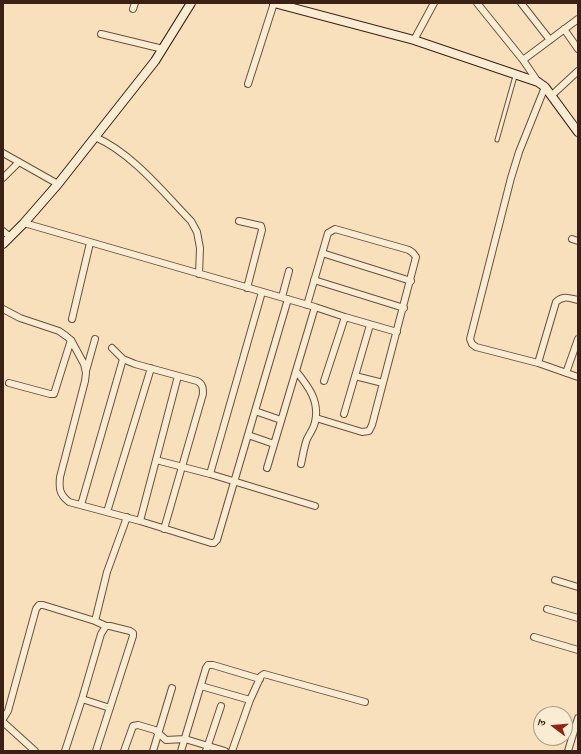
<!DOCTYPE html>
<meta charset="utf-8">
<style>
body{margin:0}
#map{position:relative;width:581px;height:754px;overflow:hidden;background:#f8e0bc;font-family:"Libre Bodoni","Noto Serif Devanagari",serif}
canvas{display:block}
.frame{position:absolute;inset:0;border:4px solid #3a2015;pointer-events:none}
.north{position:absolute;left:533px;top:706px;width:40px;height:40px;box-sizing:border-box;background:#faebd3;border:1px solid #ad9a87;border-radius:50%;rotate:286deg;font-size:11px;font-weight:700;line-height:16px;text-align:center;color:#3a2015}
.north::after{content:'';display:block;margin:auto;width:14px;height:18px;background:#8f2418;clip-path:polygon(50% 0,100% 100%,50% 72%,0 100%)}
</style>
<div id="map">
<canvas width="581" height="754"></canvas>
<div class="frame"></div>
<div class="north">उ</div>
</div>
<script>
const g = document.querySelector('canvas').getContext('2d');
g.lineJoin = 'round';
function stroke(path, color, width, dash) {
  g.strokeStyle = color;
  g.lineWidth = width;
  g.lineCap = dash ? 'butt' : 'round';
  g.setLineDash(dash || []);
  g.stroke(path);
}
const lane = new Path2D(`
 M497 140 515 76`);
const street = new Path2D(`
 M477 3 523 60 538 82
 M521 3 550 40
 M133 9 135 3
 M564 29 578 49
 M101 34 163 49
 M414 40 434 3
 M523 60 578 19
 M248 84 274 3
 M545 87 519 152 511 178 470 339 472 344 476 347 538 363 578 377
 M551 96 578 71
 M95 137C132 153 163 192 191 221L197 232 200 248 199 274
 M3 153 58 184
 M3 178 19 162
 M239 221 261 226 262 230 247 288
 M24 223 315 307 345 317 397 332
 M3 231 10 237
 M572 239 578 241
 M322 253 411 281
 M314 280 404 308
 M282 297 289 271
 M307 305 328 233 335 229 409 250 413 253 416 257 372 425 369 431 362 432 316 418
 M3 309 20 318 59 331 66 336 71 340 84 364 86 373 85 381 60 477C59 488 59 494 69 502L140 521 211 543H214L217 540 288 299
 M72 319 90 243
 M112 348 123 359 135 364 197 381C203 384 203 388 203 394L164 529
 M538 363 556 302C563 295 569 298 578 300
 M86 371 95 339
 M296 371C308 386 320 401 315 422 314 428 310 433 307 439 304 447 303 455 301 464
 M566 373 578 339
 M355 376 383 383
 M324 381 345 317
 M9 383 50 394H54L71 340
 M255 411 281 420
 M344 414 370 325
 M248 435 274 444
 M156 460 210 474 315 506
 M267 468 315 307
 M210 474 262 292
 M81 505 123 359
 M107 512 151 368
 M140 521 178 376
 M555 580 578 587
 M547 609 578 618
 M95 621 107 572 127 517
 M534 637 578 650
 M201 686 250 700
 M82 699 110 708
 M3 719 8 711 36 609 39 605H43L95 621 106 626
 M3 722 35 751
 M65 751 82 699 101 634 106 626H110L130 631 133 633V636L96 751
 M124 751 133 726 138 725 155 730 166 740 185 739 225 751
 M153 751 172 688
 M181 751 206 668 208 665H213L260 679
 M206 751 221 706
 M232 751 250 700 261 676 264 674 365 702
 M568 751 578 718`);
const secondary = new Path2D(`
 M274 3 414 40 538 82 545 87 578 132
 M3 244 24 223 58 184 155 61 191 3`);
stroke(lane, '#6a503f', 5);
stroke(street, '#6a503f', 8);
stroke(secondary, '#3a2015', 10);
stroke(lane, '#faebd3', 3);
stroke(street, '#faebd3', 6);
stroke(secondary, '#faebd3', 8);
</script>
